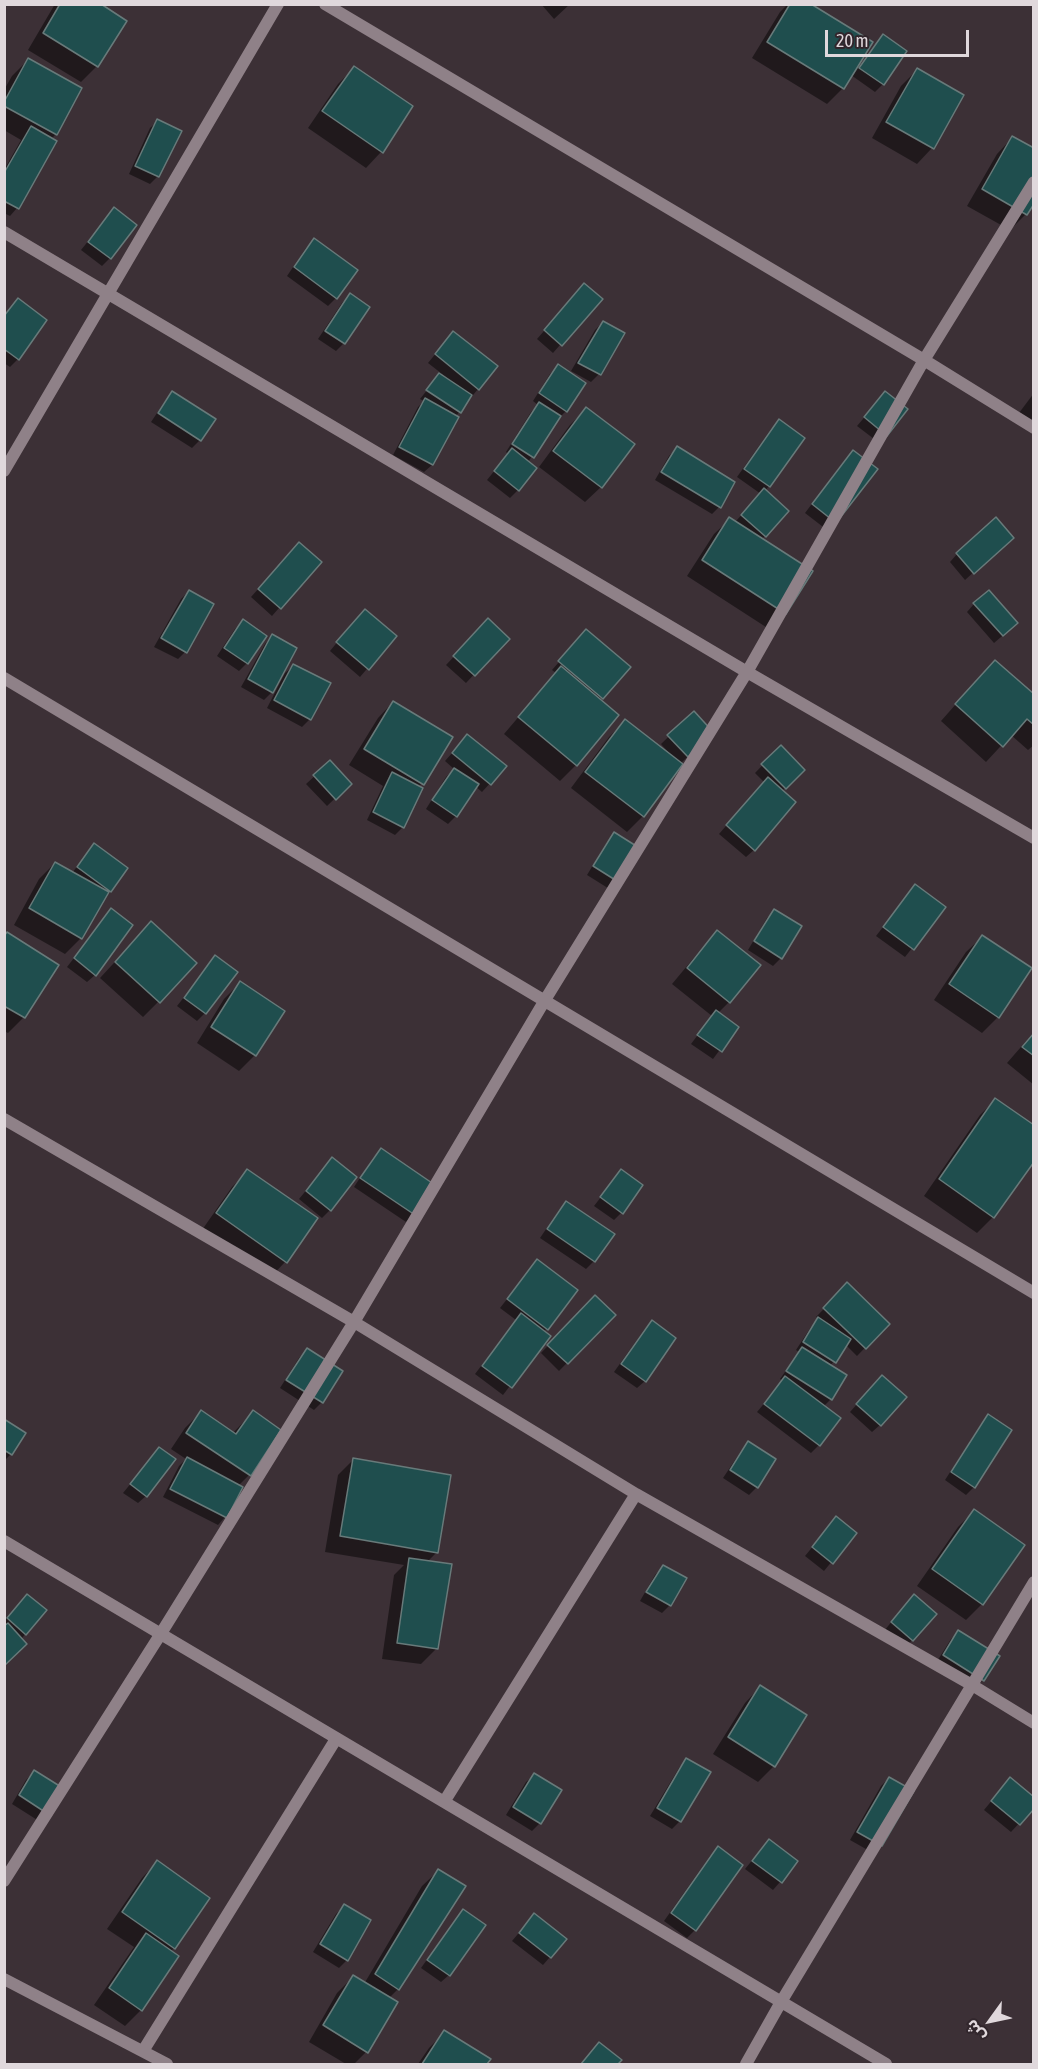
<!DOCTYPE html>
<meta charset="utf-8">
<style>
body{margin:0}
#map{position:relative;width:1038px;height:2069px;overflow:hidden;background:#3c3036;font-family:"Asap Condensed","Noto Sans Arabic",sans-serif}
canvas{display:block}
.frame{position:absolute;inset:0;border:6px solid #e0d8dc;pointer-events:none}
.north{position:absolute;left:960px;top:1991px;width:60px;height:60px;-webkit-text-stroke:4px #31262c;paint-order:stroke;rotate:237deg;font-size:16px;font-weight:700;line-height:24px;text-align:center;color:#e0d8dc}
.north::after{content:'';display:block;margin:auto;width:21px;height:27px;background:#e0d8dc;clip-path:polygon(50% 0,100% 100%,50% 72%,0 100%)}
.scale{position:absolute;left:825px;top:30px;width:144px;height:27px;box-sizing:border-box;border:3px solid #e0d8dc;border-top:0;padding-left:8px;font-size:18px;line-height:21px;white-space:nowrap;color:#e0d8dc;-webkit-text-stroke:4px #31262c;paint-order:stroke}
</style>
<div id="map">
<canvas width="1038" height="2069"></canvas>
<div class="frame"></div>
<div class="north">ش</div>
<div class="scale">20 m</div>
</div>
<script>
const g = document.querySelector('canvas').getContext('2d');
g.lineJoin = 'round';
function fill(path, color) {
  g.fillStyle = color;
  g.fill(path, 'evenodd');
}
function stroke(path, color, width, dash) {
  g.strokeStyle = color;
  g.lineWidth = width;
  g.lineCap = dash ? 'butt' : 'round';
  g.setLineDash(dash || []);
  g.stroke(path);
}
fill(new Path2D(`
 M55 4H98L97 66 81 82 28 50Z
 M541 4H570L554 19Z
 M788 4H809L859 67 883 36 905 51 883 84 875 92 851 75 843 88 827 104 752 58 780 12Z
 M28 60 56 134 51 139 17 208 10 216 4 213V170L21 140 4 130V90L12 76Z
 M354 68 381 152 366 168 308 128 338 84Z
 M917 70 932 148 917 164 872 138 901 86Z
 M158 121V176L150 184 129 174 150 128Z
 M1012 138 1026 214 1010 230 967 206 997 154Z
 M114 209 110 258 102 266 81 250Z
 M314 240 336 298 328 306 287 276 306 248Z
 M577 293 600 299 553 353 537 339Z
 M350 295 368 308 344 343 336 351 318 339 342 303Z
 M18 300 45 320 18 359 10 367 4 363V315Z
 M603 322 623 334 599 374 591 382 571 371 595 330Z
 M446 341 478 389 456 416 457 417 432 465 424 472 393 455 418 407 424 401 420 399 439 375 444 379 446 377 428 363Z
 M558 366 566 411 558 419 528 462 518 490 510 498 487 480 508 454 506 452 531 412 538 405 533 401 550 374Z
 M172 393 214 419 200 440 192 448 151 422 165 401Z
 M885 393 878 442 857 426Z
 M1034 393V424L1019 413Z
 M586 409 601 487 585 502 539 467 570 425Z
 M779 421 769 486 765 491 787 511 762 539 811 571 769 629 687 576 714 534 730 519 735 522 761 494 737 477 771 429Z
 M677 448 719 507 712 514 655 480 669 456Z
 M845 460 827 530 805 513Z
 M1004 545 965 580 950 562 957 554Z
 M291 552 319 562 272 616 251 597Z
 M189 591 185 652 178 659 154 647 181 599Z
 M974 604 1008 631 994 643 967 612Z
 M357 618 395 636 360 677 330 651Z
 M243 621 265 636 247 663 239 671 217 656 235 629Z
 M481 628 507 639 466 683 446 665Z
 M272 636V692L264 700 241 687 265 644Z
 M579 639 628 667 599 700 617 716 576 765 560 781 504 734 556 673 552 670Z
 M293 666 329 684 310 719 302 727 267 708 285 673Z
 M979 678 1034 696V745L1028 750 1011 735 986 762 941 721Z
 M393 702 451 737 419 787 403 827 395 835 367 820 383 786 349 765 378 718Z
 M693 713 712 733 680 764 643 816 627 832 571 788 609 737 625 721 668 754 669 753 661 744Z
 M460 744 505 767 482 792 475 786 456 816 448 824 426 809 446 777 454 769 445 761Z
 M780 747 803 770 782 791 754 850 746 857 719 834 764 782 755 773Z
 M330 762 350 784 327 806 306 784Z
 M614 834 639 850 611 890 587 875 607 842Z
 M94 845 110 891 104 898 81 938 65 954 14 925 39 879 55 863 72 873Z
 M915 886 944 908 905 957 876 936Z
 M111 910 95 975 87 982 67 967Z
 M775 911 781 958 773 966 748 950 767 918Z
 M718 932 729 1002 718 1013 737 1027 713 1059 691 1044 712 1016 672 984 702 948Z
 M4 936 57 965 24 1017 8 1033 4 1031Z
 M982 937 998 1017 982 1033 934 1000 966 952Z
 M136 939 158 1002 143 1017 100 978Z
 M216 957 205 1013 197 1021 177 1006Z
 M240 983 255 1055 239 1071 197 1043 224 999Z
 M1034 1032V1085L1007 1063Z
 M995 1100 993 1217 977 1233 924 1196 980 1115Z
 M381 1150 414 1214 406 1222 354 1187 373 1158Z
 M332 1159 330 1210 322 1218 299 1199Z
 M248 1171 285 1262 270 1278 202 1230 232 1187Z
 M621 1171V1213L614 1220 594 1206Z
 M567 1203 613 1234 594 1261 586 1269 540 1238 559 1210Z
 M537 1261 575 1290 543 1333 548 1336 503 1395 475 1374 516 1320 500 1308Z
 M847 1285 888 1324 857 1356 846 1345 830 1366 831 1399 823 1407 819 1445 811 1453 757 1412 783 1381 780 1379 799 1352 796 1350 811 1327 819 1319 816 1317Z
 M595 1297 614 1315 559 1371 541 1353Z
 M652 1322 645 1381 637 1388 614 1372 644 1330Z
 M307 1350 322 1402 314 1410 280 1388 299 1358Z
 M874 1385 880 1425 872 1432 850 1412Z
 M201 1412 233 1433 253 1412 249 1475 238 1486 241 1488 225 1517 218 1525 163 1497 179 1466 186 1459 171 1449 185 1428Z
 M988 1416 974 1487 966 1495 945 1480 981 1424Z
 M4 1421 11 1454 4 1461Z
 M749 1443 757 1487 749 1495 723 1478 741 1451Z
 M159 1449 146 1496 138 1503 123 1493Z
 M354 1459 437 1552 427 1562 437 1648 421 1664 382 1659 394 1575 404 1565 325 1552 338 1475Z
 M974 1511 1023 1546 982 1604 966 1620 917 1586 958 1527Z
 M836 1518 855 1533 824 1571 805 1556Z
 M663 1567 685 1579 670 1605 662 1613 640 1601 655 1575Z
 M19 1604 25 1634 4 1664V1621Z
 M906 1604 912 1640 905 1648 884 1631Z
 M959 1632 983 1680 975 1688 936 1663 951 1639Z
 M760 1687 774 1766 758 1782 713 1754 745 1703Z
 M686 1760 680 1821 672 1829 650 1816 679 1768Z
 M34 1772 64 1790 42 1823 12 1804 26 1780Z
 M534 1775 540 1823 532 1831 506 1815 526 1782Z
 M889 1778 873 1853 850 1840 881 1786Z
 M1003 1787 1034 1807 1011 1832 984 1810Z
 M769 1840 780 1882 773 1890 745 1869Z
 M718 1848 741 1865 695 1930 687 1938 664 1921 710 1856Z
 M157 1862 174 1948 170 1952 141 2010 125 2026 94 2005 134 1947 107 1929 142 1878Z
 M438 1871 398 1989 389 1998 366 2052 354 2064H346L309 2042 337 1993 353 1977 364 1984 422 1886Z
 M344 1906 347 1960 339 1968 313 1952 336 1914Z
 M463 1911 449 1975 441 1982 421 1968 456 1919Z
 M534 1915 550 1957 543 1965 512 1941Z
 M445 2032 489 2059 485 2064H418L429 2048Z`), '#0007');
const building = new Path2D(`
 M60 4H101L127 21 98 67 43 33Z
 M790 4H811L873 42 844 89 767 42Z
 M883 34 907 51 884 85 859 68Z
 M28 58 82 88 57 135 4 106V102Z
 M354 66 413 106 383 153 322 111Z
 M917 68 964 95 934 149 886 122Z
 M157 119 182 131 159 177 135 166Z
 M31 126 57 141 19 209 4 201V173Z
 M1012 136 1034 148V204L1027 215 982 189Z
 M114 207 137 225 111 259 88 242Z
 M314 238 358 270 337 299 294 267Z
 M584 283 603 299 562 346 544 330Z
 M350 293 370 307 345 344 325 331Z
 M18 298 47 320 19 360 4 349V316Z
 M603 321 625 333 601 375 578 363Z
 M453 331 498 366 479 390 435 354Z
 M558 364 586 383 567 412 539 393Z
 M439 373 472 395 461 413 426 390Z
 M172 391 216 419 201 441 158 413Z
 M885 391 908 409 887 436 864 417Z
 M425 398 459 417 433 465 399 447Z
 M539 402 561 416 534 458 512 444Z
 M586 407 635 444 602 488 553 451Z
 M779 419 805 438 770 487 744 469Z
 M677 446 735 482 721 508 661 472Z
 M512 448 537 468 519 491 494 471Z
 M853 450 878 469 836 523 812 504Z
 M764 488 789 511 766 537 741 515Z
 M729 517 813 571 786 614 702 560Z
 M996 517 1014 538 974 574 956 553Z
 M299 542 322 562 281 609 258 589Z
 M189 590 214 604 187 653 161 638Z
 M989 590 1018 623 1003 636 973 603Z
 M365 609 397 636 369 670 336 642Z
 M488 618 510 639 475 676 453 656Z
 M243 619 267 636 248 664 224 648Z
 M586 629 631 667 603 699 558 661Z
 M272 634 297 648 273 693 248 679Z
 M995 660 1034 694V725L1027 719 1003 747 955 704Z
 M293 664 331 683 311 720 274 700Z
 M561 666 619 715 577 766 518 717Z
 M393 701 453 737 424 785 364 749Z
 M694 711 714 733 688 757 667 735Z
 M625 719 683 764 644 817 585 772Z
 M467 734 507 766 491 785 452 753Z
 M781 745 805 770 786 789 761 764Z
 M330 760 352 784 336 800 313 775Z
 M454 768 479 784 457 817 432 800Z
 M392 772 423 788 404 828 373 812Z
 M768 777 796 802 755 851 726 825Z
 M614 832 641 849 620 883 593 866Z
 M94 843 128 868 111 892 77 867Z
 M55 862 109 892 82 939 29 908Z
 M915 884 946 907 914 950 883 927Z
 M111 908 133 925 96 976 74 958Z
 M774 909 802 926 782 959 754 941Z
 M151 921 197 963 160 1003 115 962Z
 M717 930 761 965 730 1003 687 968Z
 M7 932 59 965 25 1018 4 1006V936Z
 M982 935 1032 968 999 1018 949 984Z
 M215 955 238 972 206 1014 184 998Z
 M240 981 285 1011 256 1056 211 1027Z
 M716 1010 739 1027 722 1052 697 1035Z
 M1034 1033V1056L1022 1047Z
 M995 1098 1034 1125V1162L994 1218 939 1179Z
 M381 1148 435 1185 415 1215 360 1178Z
 M332 1157 357 1177 331 1211 306 1191Z
 M247 1169 318 1218 287 1263 216 1213Z
 M621 1169 643 1185 623 1214 600 1197Z
 M566 1201 615 1234 595 1262 547 1229Z
 M537 1259 578 1290 548 1330 507 1299Z
 M847 1282 890 1324 866 1349 823 1308Z
 M595 1295 616 1315 568 1364 547 1345Z
 M521 1313 551 1336 512 1388 482 1366Z
 M818 1317 851 1339 836 1363 803 1342Z
 M652 1320 676 1338 646 1382 621 1364Z
 M802 1347 847 1375 832 1400 786 1371Z
 M307 1348 343 1371 323 1403 286 1380Z
 M882 1375 907 1397 881 1426 856 1404Z
 M785 1376 841 1418 820 1446 764 1404Z
 M201 1410 236 1434 253 1410 281 1430 251 1476 186 1433Z
 M988 1414 1012 1430 975 1488 951 1472Z
 M4 1419 26 1433 12 1455 4 1450Z
 M748 1441 776 1459 758 1488 730 1470Z
 M159 1447 176 1459 147 1497 130 1484Z
 M187 1457 243 1487 227 1518 170 1489Z
 M353 1458 451 1475 438 1553 340 1536Z
 M974 1509 1025 1545 983 1605 932 1569Z
 M836 1516 857 1533 833 1564 812 1547Z
 M409 1558 452 1564 438 1649 397 1643Z
 M663 1565 687 1578 671 1606 646 1592Z
 M27 1594 47 1610 26 1635 7 1618Z
 M914 1594 937 1614 913 1641 891 1622Z
 M8 1623 27 1644 4 1666V1626Z
 M958 1630 1000 1656 984 1681 943 1655Z
 M760 1685 807 1715 775 1767 728 1737Z
 M686 1758 711 1772 681 1822 657 1808Z
 M34 1770 66 1790 51 1816 19 1795Z
 M534 1773 562 1790 541 1824 513 1807Z
 M889 1777 914 1791 882 1846 857 1832Z
 M1010 1777 1034 1797V1809L1020 1825 991 1801Z
 M769 1839 798 1861 782 1883 752 1861Z
 M718 1846 743 1865 696 1931 671 1913Z
 M157 1860 210 1898 175 1949 122 1912Z
 M438 1869 466 1886 399 1990 375 1974Z
 M344 1904 371 1920 348 1961 320 1944Z
 M463 1909 486 1925 450 1976 427 1960Z
 M534 1913 567 1939 551 1958 519 1933Z
 M146 1933 179 1956 142 2011 109 1988Z
 M353 1975 398 2002 368 2053 323 2025Z
 M444 2030 491 2059 487 2064H422Z
 M599 2042 622 2060 618 2064H581Z`);
fill(building, '#1f4e4e');
stroke(building, '#687a7a', 1.5);
stroke(new Path2D(`
 M325 4 924 360 1034 428
 M4 232 747 672 1034 838
 M4 471 278 4
 M4 678 1034 1293
 M4 1119 354 1322 636 1494 972 1685 1034 1723
 M4 1541 886 2064
 M444 1802 636 1494
 M4 1881 160 1635 354 1322 545 1000 747 672 924 360 1034 182
 M4 1979 167 2064
 M143 2051 336 1739
 M746 2064 781 2002 1034 1582`), '#8f8188', 12);
</script>
